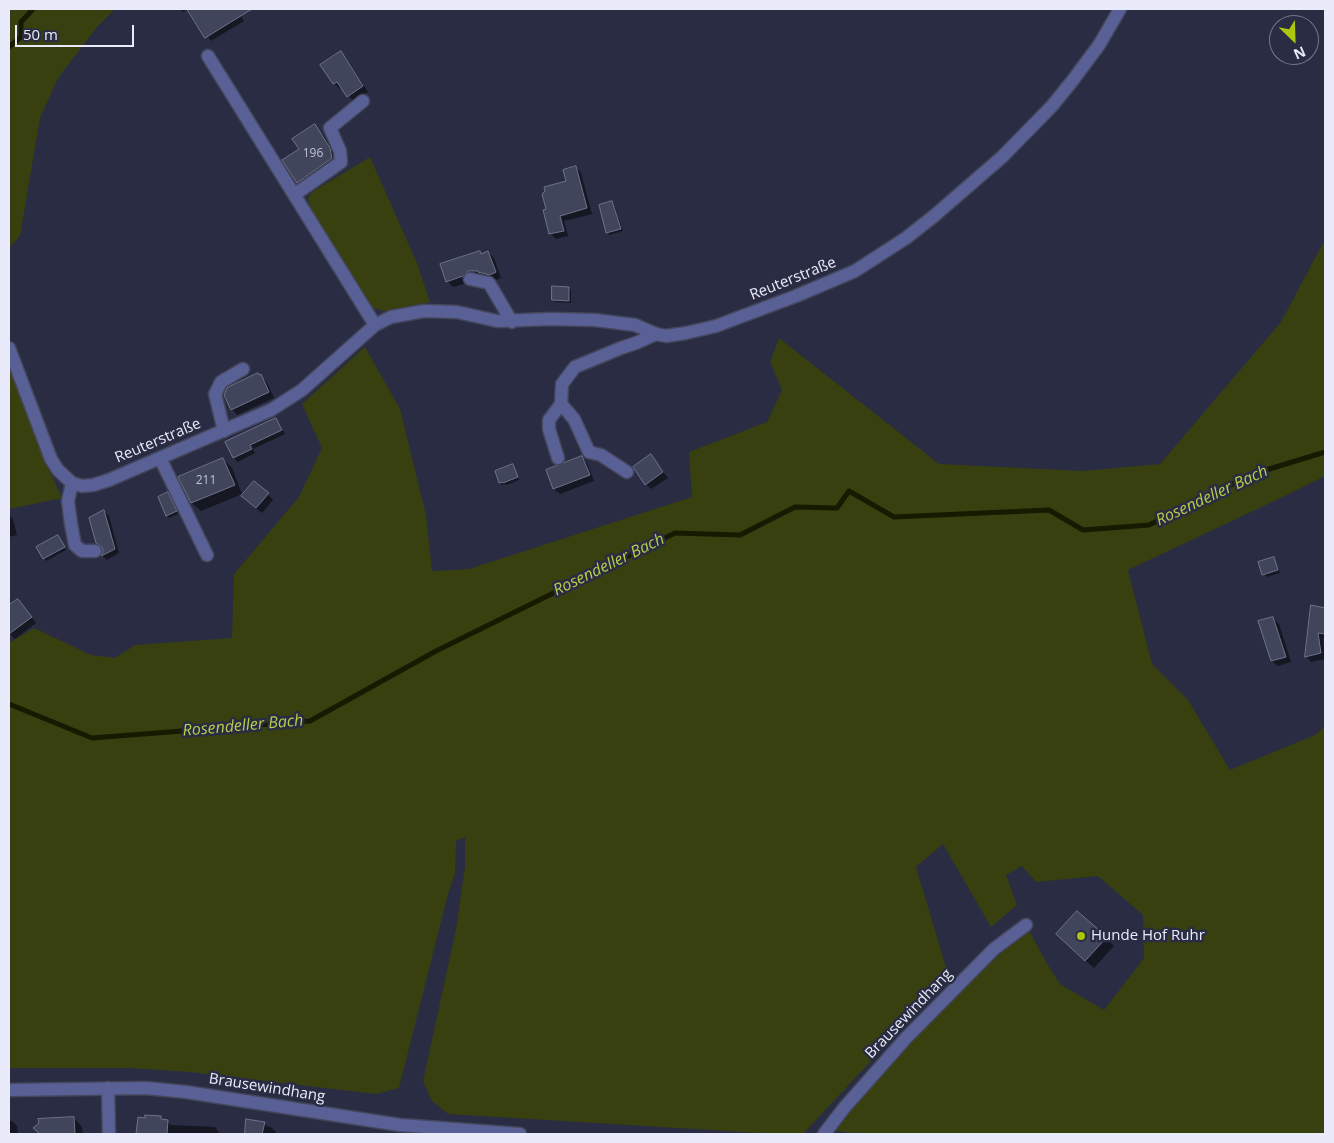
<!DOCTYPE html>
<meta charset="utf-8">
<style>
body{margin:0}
#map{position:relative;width:1334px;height:1143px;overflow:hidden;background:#292c42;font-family:"Open Sans",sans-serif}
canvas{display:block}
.frame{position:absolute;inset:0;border:10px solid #e9ebfa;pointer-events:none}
.north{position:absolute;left:1269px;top:15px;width:50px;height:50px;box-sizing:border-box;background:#292c42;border:1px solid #76788c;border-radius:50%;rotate:156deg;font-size:14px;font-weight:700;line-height:20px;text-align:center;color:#e9ebfa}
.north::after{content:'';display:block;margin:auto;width:18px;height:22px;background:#adc60e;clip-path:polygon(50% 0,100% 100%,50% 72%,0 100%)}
.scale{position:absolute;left:15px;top:25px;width:119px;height:22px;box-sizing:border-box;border:2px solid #e9ebfa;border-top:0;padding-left:6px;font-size:15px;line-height:18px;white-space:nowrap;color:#e9ebfa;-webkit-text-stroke:4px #292c42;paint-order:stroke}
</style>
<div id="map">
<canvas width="1334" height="1143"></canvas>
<div class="frame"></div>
<div class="north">N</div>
<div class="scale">50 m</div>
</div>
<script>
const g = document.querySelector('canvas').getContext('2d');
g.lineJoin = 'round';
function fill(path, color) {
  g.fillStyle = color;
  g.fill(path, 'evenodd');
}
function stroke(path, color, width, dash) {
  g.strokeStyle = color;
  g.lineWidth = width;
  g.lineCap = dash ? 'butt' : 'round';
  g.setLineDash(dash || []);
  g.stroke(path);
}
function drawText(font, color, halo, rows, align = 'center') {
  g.font = font + ' "Open Sans",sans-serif';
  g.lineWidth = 5;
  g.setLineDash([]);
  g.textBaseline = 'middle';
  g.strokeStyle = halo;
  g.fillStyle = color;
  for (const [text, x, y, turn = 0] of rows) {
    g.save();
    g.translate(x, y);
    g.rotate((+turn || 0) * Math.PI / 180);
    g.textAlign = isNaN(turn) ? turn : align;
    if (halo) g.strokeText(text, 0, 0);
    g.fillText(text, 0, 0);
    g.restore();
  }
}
fill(new Path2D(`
 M9 9H115L97 27 58 78 40 118 20 236 9 248Z
 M370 157 417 263 430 302 384 311 371 307 310 210 308 198 312 192Z
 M1325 241V476L1293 492 1128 570 1152 664 1188 700 1230 770 1315 735 1325 726V1134H856L834 1130 859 1097 959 989 1029 930 1046 962 1060 984 1104 1010 1144 958 1143 915 1098 876 1036 882 1022 866 1006 875 1017 905 991 927 943 844 916 867 949 977 803 1134H776L448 1114 432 1101 423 1081 456 929 465 867V837L456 841 455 873 448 894 399 1088 376 1094 190 1072 130 1068H9V643L34 628 91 655 115 658 135 645 232 638 234 574 299 497 322 448 302 404 365 347 400 409 426 515 432 571 469 569 692 497 689 452 767 422 782 390 770 362 779 338 939 464 1083 471 1160 464 1281 322 1323 243Z
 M9 361 44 459 62 498 9 509Z`), '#38400f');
fill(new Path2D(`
 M180 9H188L183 12Z
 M216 9H237L244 21 211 41 196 21Z
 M341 53 346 58 368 92 353 101 342 87 340 89 334 83Z
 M314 126 323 135 338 157 306 191 298 182 301 149Z
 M576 167 581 173 592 214 564 221 568 236 556 239 550 233 548 210Z
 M612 203 614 205 623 231 609 235 607 232Z
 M480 252 482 254 488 252 494 258 501 278 496 280 485 278 453 287 447 281Z
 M569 288 571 290V303L555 302 553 300Z
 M260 376 266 381 274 398 237 415 232 409Z
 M276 419 279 423 285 434 253 449 255 453 238 462 234 458 227 443Z
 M651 456 668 478 651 489 646 484Z
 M582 457 587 463 594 481 560 494 554 489 547 471Z
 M223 459 232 468 242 494 201 511 192 503 180 478Z
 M512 465 519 480 507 485 505 484 503 485 500 482Z
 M268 494 273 500 262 513 248 502Z
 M170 496 178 514 169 518 167 515Z
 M104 511 109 516 119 553 107 560 103 556 104 552Z
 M9 515 13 519 17 535 9 537Z
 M60 539 66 550 46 561 37 547Z
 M1274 559 1280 573 1266 577 1260 563Z
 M18 600 36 623 15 639 9 633V607Z
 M1312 607 1325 609V638H1323L1325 659 1311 662 1306 656Z
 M1273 618 1279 624 1291 662 1278 666 1272 661Z
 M1106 938 1114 946 1094 968 1066 943Z
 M160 1117 171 1125 215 1127 220 1134H138L139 1118Z
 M74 1118 82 1127 83 1134H40V1133Z
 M9 1121H12L17 1126 18 1134H9Z
 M248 1121 264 1123 268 1127H271L276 1132V1134H246Z`), '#0007');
stroke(new Path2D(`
 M9 47 21 37V22L33 9
 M9 704 92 738 310 721 436 651 675 533 740 535 795 507 837 508 849 491 894 517 1049 510 1083 530 1149 525 1253 474 1325 452`), '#151a00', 5);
const building = new Path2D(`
 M187 9H252L205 38Z
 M341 51 363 86 347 97 337 82 333 84 320 65Z
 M315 124 330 148 332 158 297 183 282 160 299 149 292 139Z
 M576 166 587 208 560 216 564 231 549 234 543 210 546 209 542 194 545 191 544 187 566 181 563 170Z
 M612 201 621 229 606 233 599 205Z
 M480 251 481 254 488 251 496 272 490 275 478 272V271H468L463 276 446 282 440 264Z
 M552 286 569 287V301L552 300Z
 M258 373 259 375 261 374 269 392 231 410 224 395 227 388Z
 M276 418 282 430 250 445 252 449 233 458 225 442Z
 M651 454 663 472 645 485 633 467Z
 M582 456 590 475 553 489 546 470Z
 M223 458 235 485 191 503 178 477Z
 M513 464 518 477 503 483 502 482 499 483 495 471Z
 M254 481 269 493 256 508 241 496Z
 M168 492 177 511 166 516 158 497Z
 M104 510 115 549 101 556 103 551 102 547 96 543 89 518Z
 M58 535 65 547 43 559 36 547Z
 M1274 557 1278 570 1262 575 1258 562Z
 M18 599 32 617 9 634V605Z
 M1311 605 1325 608V634L1318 633 1321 653 1305 657Z
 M1273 617 1286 657 1271 661 1258 621Z
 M1077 911 1107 937 1085 961 1056 934Z
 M145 1115 161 1116V1119L168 1120 167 1134H136L138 1117 145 1118Z
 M74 1117 75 1134H40L33 1128 39 1123 38 1119Z
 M246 1119 265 1122 262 1134H245Z`);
fill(building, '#41455c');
stroke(building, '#6e728c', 1);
const minor = new Path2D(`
 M208 56 375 325
 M294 195 341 162 340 151 330 128 363 101
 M470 279 489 283 512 322
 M9 348 51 459 58 470 72 483 82 486 93 485 109 480 271 410 302 390 375 325 391 317 424 311 457 312 497 321 551 319 595 320 635 325 656 334 666 336 686 333 716 326 796 296 855 271 906 238 934 216 1002 157 1052 106 1073 80 1099 45 1120 9
 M561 404 574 419 589 452 601 455 627 472
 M224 431 215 394 221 382 243 369
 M160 458 207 555
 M558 458 549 429V420L561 404 562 384 575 367 621 348 636 343 656 334
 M72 483 68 501 71 524 75 545 82 551H95
 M108 1088 109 1134
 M9 1090 146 1088 186 1092 400 1125 520 1134
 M824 1134 844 1108 906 1038 994 949 1026 925`);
stroke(minor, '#44475c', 15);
stroke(minor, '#596096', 12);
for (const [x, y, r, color] of [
 [1081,936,5,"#adc60e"]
]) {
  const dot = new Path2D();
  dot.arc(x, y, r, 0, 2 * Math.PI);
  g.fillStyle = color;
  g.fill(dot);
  stroke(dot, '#292c42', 2);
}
drawText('12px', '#bfc2d2', null, [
 ["196",313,154],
 ["211",206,481]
]);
drawText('15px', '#e9ebfa', '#292c42', [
 ["Reuterstraße",793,279,-22],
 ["Reuterstraße",158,441,-23],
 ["Brausewindhang",909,1014,-46],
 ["Brausewindhang",267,1088,9]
]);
drawText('15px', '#e9ebfa', '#292c42', [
 ["Hunde Hof Ruhr",1091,936]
], 'left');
drawText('italic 16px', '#b7ce48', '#292c42', [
 ["Rosendeller Bach",1212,496,-25],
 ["Rosendeller Bach",609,565,-26],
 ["Rosendeller Bach",243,726,-5]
]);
</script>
